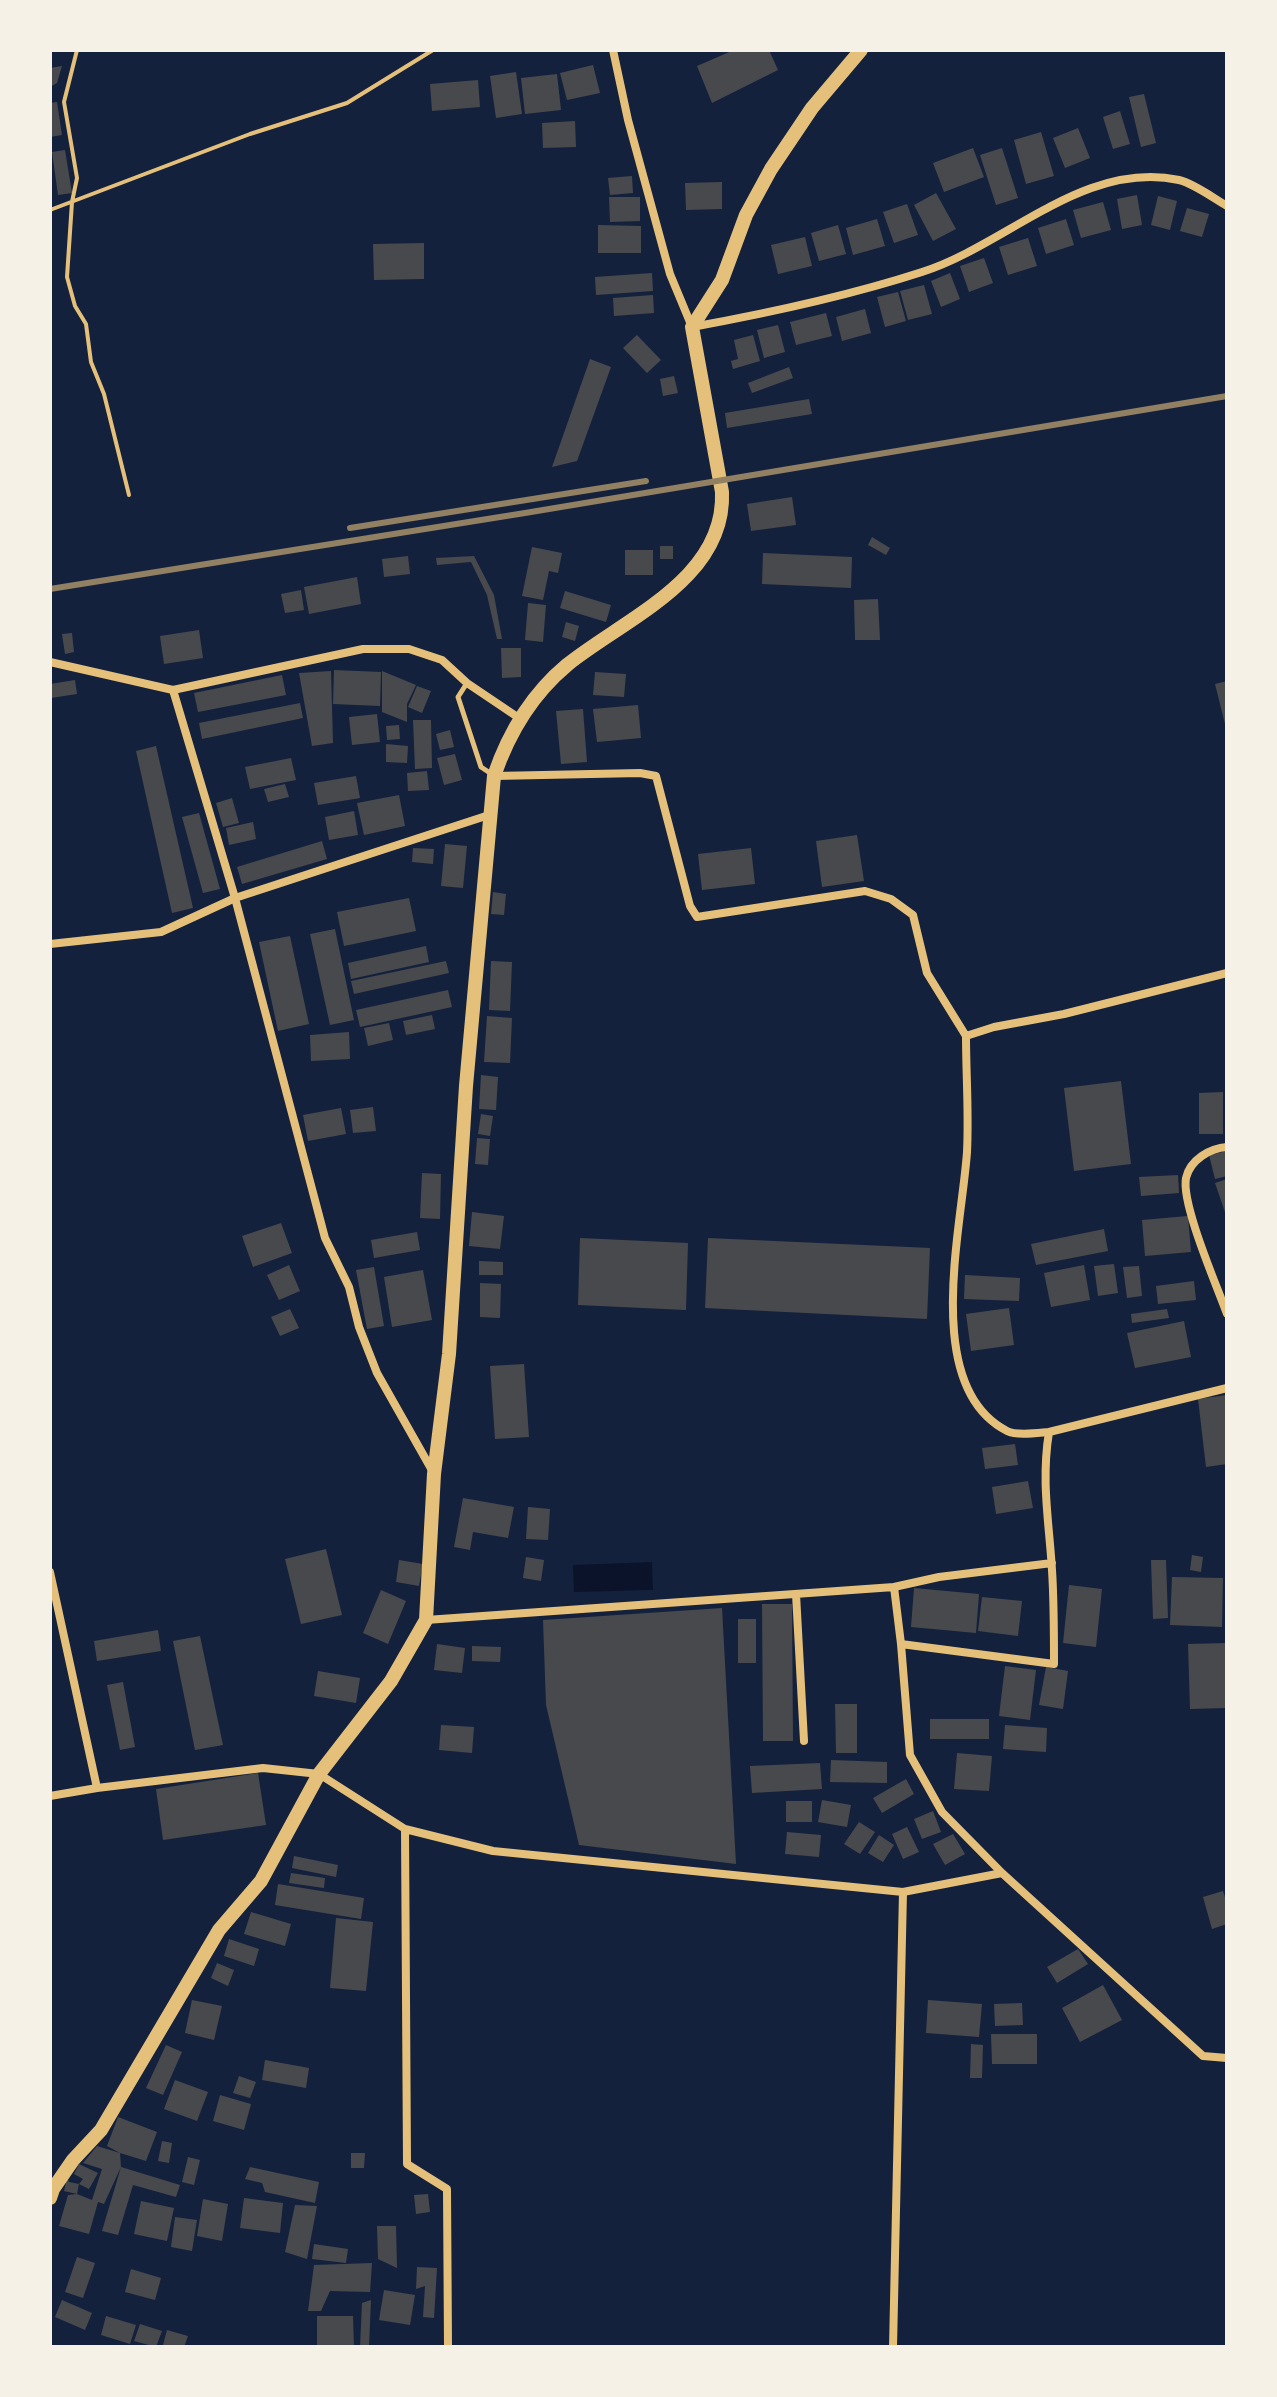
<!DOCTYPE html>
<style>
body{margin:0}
#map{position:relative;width:1277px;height:2397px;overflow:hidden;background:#14213d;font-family:"Space Grotesk",sans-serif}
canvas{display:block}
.frame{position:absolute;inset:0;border:52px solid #f6f1e7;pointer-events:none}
</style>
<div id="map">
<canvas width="1277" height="2397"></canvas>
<div class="frame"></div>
</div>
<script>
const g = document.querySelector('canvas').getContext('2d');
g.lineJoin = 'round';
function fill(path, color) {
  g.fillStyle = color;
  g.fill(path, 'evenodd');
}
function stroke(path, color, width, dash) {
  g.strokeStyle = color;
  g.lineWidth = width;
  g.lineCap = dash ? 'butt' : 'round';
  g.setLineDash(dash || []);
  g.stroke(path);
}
fill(new Path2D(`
 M652 1562 653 1590 574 1592 573 1565Z`), '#0b132b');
fill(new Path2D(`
 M734 50H769L778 70 712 103 697 66Z
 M593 65 600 93 567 100 560 73Z
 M62 66 57 83 50 87V68Z
 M516 72 522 114 496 118 490 76Z
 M557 74 561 110 525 114 521 78Z
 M478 80 480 107 432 111 430 84Z
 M1144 94 1156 143 1141 147 1129 97Z
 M57 102 62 135 50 137V103Z
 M1120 111 1130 144 1113 149 1103 117Z
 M575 121 576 147 543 148 542 123Z
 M1078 128 1090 158 1065 168 1053 138Z
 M1041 132 1054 176 1026 184 1014 140Z
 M973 148 984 177 944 192 933 163Z
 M1002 148 1018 198 996 205 980 155Z
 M65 150 72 193 58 195 52 152Z
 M632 176 633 193 610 195 608 178Z
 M722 182V209L686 210 685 183Z
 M936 193 956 229 933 241 914 205Z
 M1137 195 1142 225 1122 229 1117 199Z
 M1158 196 1177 201 1170 230 1151 225Z
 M609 197H640V221L610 222Z
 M1103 202 1111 230 1081 238 1073 210Z
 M907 204 918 235 894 243 883 212Z
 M1187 208 1209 214 1202 237 1180 231Z
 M877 219 885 246 853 255 846 228Z
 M1066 219 1074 245 1046 254 1038 228Z
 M598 225 641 226V253H598Z
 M838 225 846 254 819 261 811 233Z
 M805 237 812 266 778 274 771 245Z
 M1028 238 1037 266 1008 275 999 247Z
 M424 243V279L374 280 373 244Z
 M984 258 993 283 969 292 960 266Z
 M652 273 653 291 596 295 595 277Z
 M950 273 960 299 941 307 931 281Z
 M924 285 932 314 908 320 900 291Z
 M898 292 906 321 885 327 877 297Z
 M653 295 654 313 614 316 613 298Z
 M865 309 871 333 842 341 836 317Z
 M826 313 832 336 796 345 790 322Z
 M778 325 785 352 764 358 757 330Z
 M637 335 661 360 647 373 623 348Z
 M753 335 760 361 733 369 731 361 738 359 734 340Z
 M590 359 611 367 577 461 552 467Z
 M789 367 793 378 752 393 748 383Z
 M674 376 678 393 663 396 660 379Z
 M809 399 812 414 727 428 725 413Z
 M792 497 796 525 751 531 747 504Z
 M872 537 890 548 886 555 868 545Z
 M660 546H673V559H660Z
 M532 547 562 553 558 573 549 571 543 600 522 596Z
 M625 550H653V575H625Z
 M763 553 852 557 851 588 762 584Z
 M408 556 410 574 384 577 382 559Z
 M474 556 494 595 502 639H497L487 595 471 562 437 565 436 558Z
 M357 577 361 604 309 614 304 587Z
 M301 590 304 610 285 613 281 594Z
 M565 591 611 605 606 622 560 608Z
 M878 599 880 640H855L854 600Z
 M528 603 546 605 543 642 525 640Z
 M566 622 579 626 575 641 562 637Z
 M199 630 203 658 164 664 160 636Z
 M72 633 74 652 65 654 62 634Z
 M501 648H521V677L502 678Z
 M334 670 381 672 380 706 333 704Z
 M331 671 333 743 312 746 299 673Z
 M382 671 416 685 407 704V722L382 712Z
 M595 672 626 674 624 697 593 695Z
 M282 675 286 695 198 712 194 693Z
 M75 680 77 694 51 698 50 684Z
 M1227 681V728H1226L1215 684Z
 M417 686 431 691 422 713 408 707Z
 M300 703 303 718 202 739 199 723Z
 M638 705 641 738 597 742 593 709Z
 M583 709 587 762 561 764 556 711Z
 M377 714 380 742 352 745 349 717Z
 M413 720H431L432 768 415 769Z
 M399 725 400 739 387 740 386 726Z
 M450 730 454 747 440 750 436 734Z
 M386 744 408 746 407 763 386 762Z
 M156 746 193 908 172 913 136 751Z
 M455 754 462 780 444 785 437 758Z
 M291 758 296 780 250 789 245 767Z
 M427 771 429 790 408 791 407 773Z
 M356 776 360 798 318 805 314 783Z
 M285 784 289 797 268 802 264 789Z
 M399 795 405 826 364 835 357 803Z
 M232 798 239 823 223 827 216 803Z
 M354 811 358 835 329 840 325 817Z
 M199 813 220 889 203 893 182 817Z
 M253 822 256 839 229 845 226 828Z
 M857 835 864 881 822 887 816 841Z
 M322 841 327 859 242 884 237 867Z
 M445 844 467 846 463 888 441 886Z
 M413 848 434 849 433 864 412 862Z
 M751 848 755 884 702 890 698 854Z
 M493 892 506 894 504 915 491 914Z
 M409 898 416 931 344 946 337 912Z
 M335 929 354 1020 330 1025 310 934Z
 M290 936 309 1024 278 1031 259 942Z
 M426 946 429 962 351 979 348 963Z
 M446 961 449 973 354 994 351 981Z
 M491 961 512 962 510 1011 489 1010Z
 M448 990 452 1007 360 1027 356 1010Z
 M432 1015 435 1029 406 1035 403 1021Z
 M487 1016 512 1018 510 1063 484 1062Z
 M389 1023 393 1040 368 1046 364 1028Z
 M349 1032 350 1059 311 1061 310 1035Z
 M481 1075 498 1077 496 1110 479 1109Z
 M1121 1081 1131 1164 1074 1171 1064 1088Z
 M1223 1092V1134H1199V1093Z
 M373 1107 376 1131 353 1133 350 1110Z
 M341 1108 346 1134 308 1141 303 1115Z
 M481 1114 493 1116 490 1136 478 1134Z
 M477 1138 490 1139 488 1165 475 1164Z
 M1227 1151V1176L1215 1179 1209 1155Z
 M422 1173 441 1174 440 1219 420 1218Z
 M1178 1175 1179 1193 1141 1196 1139 1177Z
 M1227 1179V1215H1226L1215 1183Z
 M472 1212 504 1216 500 1249 469 1246Z
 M1188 1216 1191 1252 1145 1256 1142 1220Z
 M281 1223 292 1253 253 1267 242 1236Z
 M1104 1229 1108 1251 1036 1265 1031 1244Z
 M417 1232 420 1250 374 1258 371 1240Z
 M580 1238 688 1243 686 1310 578 1305Z
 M708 1238 930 1248 927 1319 705 1308Z
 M479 1261 503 1262V1275H479Z
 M1114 1264 1118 1293 1098 1296 1094 1266Z
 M289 1265 300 1291 279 1300 267 1275Z
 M1084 1265 1090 1300 1051 1307 1044 1273Z
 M1139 1266 1142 1296 1127 1298 1123 1267Z
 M374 1267 384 1326 367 1329 356 1270Z
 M423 1270 432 1320 392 1327 384 1277Z
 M965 1275 1020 1278 1019 1301 964 1299Z
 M1194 1281 1196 1300 1158 1304 1156 1286Z
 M480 1283 501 1284 500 1318 480 1317Z
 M1009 1308 1014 1345 971 1351 966 1314Z
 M290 1309 299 1328 280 1336 271 1317Z
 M1167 1309 1169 1318 1132 1323 1131 1314Z
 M1184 1321 1191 1357 1135 1368 1127 1333Z
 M524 1364 529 1437 495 1439 490 1366Z
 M1227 1395V1464L1206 1467 1198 1399Z
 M1015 1444 1018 1465 985 1469 982 1448Z
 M1028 1481 1033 1508 996 1514 992 1487Z
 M463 1498 514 1507 508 1538 473 1532 470 1550 454 1547Z
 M528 1507 550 1509 548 1540 526 1539Z
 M326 1549 342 1615 301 1624 285 1559Z
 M1192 1555 1203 1557 1201 1572 1190 1570Z
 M526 1557 544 1560 541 1581 523 1578Z
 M399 1560 423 1564 419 1586 396 1582Z
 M1151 1560H1166L1168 1618 1153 1619Z
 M1172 1577 1223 1578 1222 1627 1170 1625Z
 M1069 1585 1102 1589 1096 1647 1063 1643Z
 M914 1588 979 1594 976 1633 911 1627Z
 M381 1590 406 1601 388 1644 363 1633Z
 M982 1597 1022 1601 1018 1636 978 1631Z
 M762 1604H792L793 1741H763Z
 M722 1608 736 1864 579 1845 546 1705 543 1620Z
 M738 1619H756V1663H738Z
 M158 1630 161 1651 97 1661 94 1641Z
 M200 1636 223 1745 195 1750 173 1641Z
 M1227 1643V1708L1190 1709 1188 1644Z
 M437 1644 465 1648 462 1673 434 1670Z
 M472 1646 501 1647 500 1662 472 1661Z
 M1005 1666 1036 1670 1030 1720 999 1716Z
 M1046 1667 1068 1671 1063 1709 1039 1705Z
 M318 1671 360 1678 356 1703 314 1696Z
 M123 1682 135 1747 120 1750 107 1685Z
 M835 1704H857V1753H836Z
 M930 1719H989V1739H930Z
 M441 1725 474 1727 472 1753 439 1750Z
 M1005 1725 1047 1728 1046 1752 1003 1749Z
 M957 1753 992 1756 989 1791 954 1789Z
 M831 1760 887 1762V1783L830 1782Z
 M820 1763 822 1789 752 1793 750 1766Z
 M258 1773 266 1825 163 1840 156 1789Z
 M906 1779 914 1794 882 1813 873 1798Z
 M822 1800 851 1805 847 1827 818 1822Z
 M786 1801H812V1822H786Z
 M933 1811 941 1832 922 1839 914 1819Z
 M859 1822 875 1832 860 1854 844 1844Z
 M907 1827 919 1852 903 1859 892 1834Z
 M787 1832 821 1835 819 1857 785 1854Z
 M953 1834 965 1854 945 1865 933 1844Z
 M879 1835 894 1845 883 1862 868 1853Z
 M294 1856 338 1865 336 1877 292 1868Z
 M291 1873 325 1878 324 1888 289 1883Z
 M278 1884 364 1898 361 1919 275 1905Z
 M1223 1891 1227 1904V1924L1212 1929 1203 1897Z
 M251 1912 291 1924 285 1946 244 1934Z
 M336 1918 373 1922 366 1991 330 1988Z
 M229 1939 259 1949 254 1966 224 1956Z
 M1078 1949 1088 1964 1057 1983 1047 1967Z
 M217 1963 234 1970 228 1986 211 1978Z
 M1103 1985 1122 2020 1080 2042 1062 2008Z
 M192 2000 222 2006 214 2040 185 2033Z
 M928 2000 982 2004 979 2037 926 2033Z
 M1022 2003 1023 2025 995 2026 994 2004Z
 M991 2034H1037V2064H992Z
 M971 2044 983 2045 982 2078H970Z
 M166 2045 182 2052 163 2095 146 2088Z
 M265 2060 309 2068 306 2088 262 2080Z
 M239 2076 256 2082 250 2098 233 2093Z
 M175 2080 208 2092 197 2121 164 2109Z
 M220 2095 251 2104 244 2130 213 2121Z
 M118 2117 157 2132 146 2161 120 2153 121 2167 104 2204 98 2202 89 2234 59 2226 68 2195 77 2194 64 2191 67 2178 69 2182 79 2184 77 2194 92 2200 102 2169 83 2163 97 2146 120 2153 107 2146Z
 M162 2141 172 2143 169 2163 158 2161Z
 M351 2153H365L364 2168H351Z
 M188 2157 200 2160 194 2185 182 2182Z
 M79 2164 98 2173 89 2189 79 2184 83 2179 74 2174Z
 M121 2167 180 2185 176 2197 133 2185 118 2235 102 2231Z
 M250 2167 319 2182 315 2203 265 2192 262 2183 245 2179Z
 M428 2194 430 2212 416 2214 414 2195Z
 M244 2198 283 2203 280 2233 240 2228Z
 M203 2199 228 2204 222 2241 197 2236Z
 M141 2201 174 2208 167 2241 134 2234Z
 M295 2205 317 2206 307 2259 285 2252Z
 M175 2217 197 2220 192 2251 171 2247Z
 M377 2226H396L397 2268 378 2259Z
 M314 2244 348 2249 346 2263 312 2259Z
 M77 2257 95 2263 83 2298 65 2292Z
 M372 2263 370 2292 330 2291 321 2311H308L314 2265Z
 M417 2267 437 2268 434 2318 423 2317 425 2286 416 2289Z
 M131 2269 161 2278 155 2300 125 2292Z
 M384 2290 415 2295 410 2325 379 2320Z
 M62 2300 92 2313 85 2330 55 2317Z
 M371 2300 369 2347H360L362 2303Z
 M106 2316 136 2325 130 2344 101 2335Z
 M317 2316H353L354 2347H317Z
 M140 2324 162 2331 156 2347 134 2341Z
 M167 2330 188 2336 184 2347 163 2345Z`), '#48494c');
stroke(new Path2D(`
 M77 50 64 102 77 178 72 202 67 277 75 306 86 324 91 362 104 394 129 495
 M50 210 250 134 347 103 433 50`), '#e5c07b', 4);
stroke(new Path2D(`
 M467 683 458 697 481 767 493 775`), '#e5c07b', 5);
stroke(new Path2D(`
 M613 50 628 120 670 274 692 327C769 313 848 296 922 272 1007 245 1084 160 1179 180 1195 184 1213 198 1227 206
 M50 662 173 690 363 649H409L442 660 467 683 519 718
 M173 690 235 898 325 1238 349 1287 359 1327 377 1373 433 1472
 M494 776 640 773 656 776 690 906 697 917 865 891 891 899 913 915 927 973 966 1036 994 1027 1064 1014 1227 973
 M50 944 161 932 235 898 489 815
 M966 1036C966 1074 969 1113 967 1152 962 1227 921 1387 1007 1431 1017 1436 1037 1433 1049 1432
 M1227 1147C1210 1148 1190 1160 1186 1178 1181 1204 1217 1286 1227 1314
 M50 1572 97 1788
 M894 1587 939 1577 1052 1563
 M796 1594 804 1741
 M426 1620 894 1587 901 1644 1054 1664C1054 1633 1054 1601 1052 1570 1049 1521 1041 1481 1049 1432L1227 1388
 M901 1644 910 1755 942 1812 1002 1873
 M50 1796 97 1788 263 1768 319 1774 405 1829 493 1851 903 1892 1002 1873 1203 2056 1227 2058
 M405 1829 407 2164 447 2189 448 2347
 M893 2347 903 1892`), '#e5c07b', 8);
stroke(new Path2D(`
 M50 2198 53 2189 73 2160 101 2130 219 1930 261 1881 319 1774 391 1681 426 1620 434 1474 449 1354 466 1086 494 776C509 732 531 695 567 665 624 619 726 579 722 492L692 327 722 280 746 215 771 169 812 108 861 50`), '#e5c07b', 14);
stroke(new Path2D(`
 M350 528 646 481
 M50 589 525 513 1227 396`), '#918062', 6);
</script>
